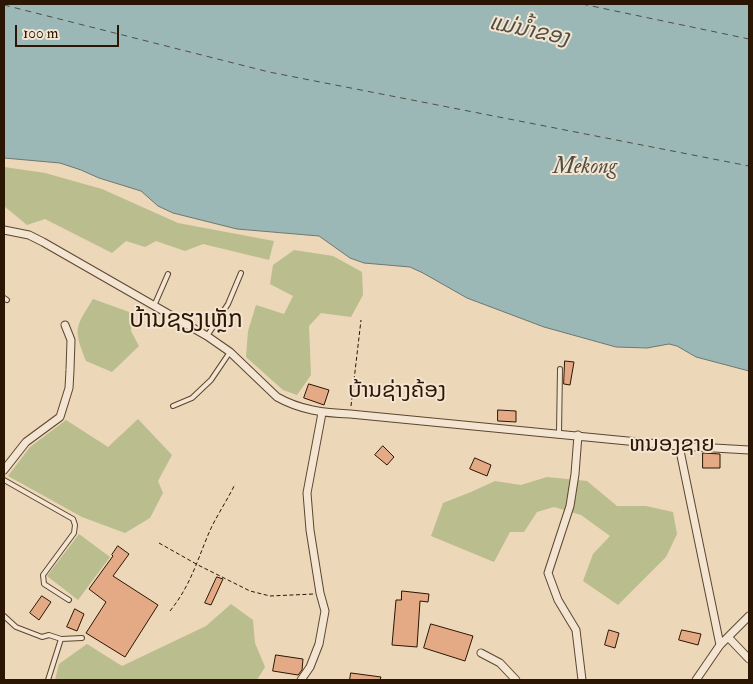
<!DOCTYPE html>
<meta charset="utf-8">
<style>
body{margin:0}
#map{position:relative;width:753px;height:684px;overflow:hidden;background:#ecd7b8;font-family:"IM FELL Double Pica",serif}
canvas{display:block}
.frame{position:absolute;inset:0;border:5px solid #2b1503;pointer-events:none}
.scale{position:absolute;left:15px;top:25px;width:104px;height:22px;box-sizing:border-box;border:2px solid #2b1503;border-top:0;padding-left:6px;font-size:15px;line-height:18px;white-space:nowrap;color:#2b1503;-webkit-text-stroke:4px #f3e5d1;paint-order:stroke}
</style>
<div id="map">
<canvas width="753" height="684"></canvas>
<div class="frame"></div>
<div class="scale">100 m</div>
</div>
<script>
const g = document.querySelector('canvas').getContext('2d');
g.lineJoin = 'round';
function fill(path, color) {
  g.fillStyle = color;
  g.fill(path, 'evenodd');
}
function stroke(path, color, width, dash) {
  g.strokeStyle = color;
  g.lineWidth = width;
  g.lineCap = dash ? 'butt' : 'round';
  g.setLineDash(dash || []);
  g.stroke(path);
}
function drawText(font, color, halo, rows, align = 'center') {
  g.font = font + ' "IM FELL Double Pica","Noto Sans Lao",serif';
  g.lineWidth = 4;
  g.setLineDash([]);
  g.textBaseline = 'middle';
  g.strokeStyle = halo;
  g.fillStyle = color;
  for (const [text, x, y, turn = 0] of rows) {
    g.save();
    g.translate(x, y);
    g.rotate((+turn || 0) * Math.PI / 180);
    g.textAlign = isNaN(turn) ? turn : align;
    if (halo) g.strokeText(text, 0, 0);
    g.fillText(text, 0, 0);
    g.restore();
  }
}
fill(new Path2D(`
 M4 167 45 173 102 189 178 223 274 241 269 260 203 244 185 251 156 241 145 247 126 241 112 253 45 219 27 225 4 206Z
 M294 250 333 256 362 272 363 295 351 317 321 313 309 326 311 375 297 395 283 390 246 357 248 331 256 305 284 314 293 296 270 284 273 265Z
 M93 299 132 313 131 331 139 346 112 372 86 361C73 328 75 328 93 299Z
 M138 419 172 455 158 481 163 493 150 518 125 533 82 517 8 476 30 447 66 420 108 447Z
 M547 477 587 481 617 506H646L673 512 677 534 666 557 618 605 583 581 593 554 610 536 581 515 554 507 537 512 524 532H510L494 562 431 536 443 503 471 492 495 481 521 485Z
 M79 534 110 557 78 600 47 576Z
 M231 604 253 620 255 643 265 667 257 680H55L59 664 87 644 122 666 206 626Z`), '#babd8d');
const water = new Path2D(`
 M4 4H749V371L696 357 677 346 669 344 647 348 616 347 544 327 467 298 423 273 410 267 364 263 350 258 319 236 237 229 173 213 158 206 141 191 99 178 81 170 60 163 4 158Z`);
fill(water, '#9bb8b7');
stroke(water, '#6e776f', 1);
stroke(new Path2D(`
 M582 4 749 39
 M4 5 269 72 749 166`), '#524e42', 1, [6, 5]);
const building = new Path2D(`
 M565 361 574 362 570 385 564 384Z
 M309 384 329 390 324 405 304 398Z
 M498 410 516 411V422L498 421Z
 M383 446 394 457 387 465 375 455Z
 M703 453 720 454V468H703Z
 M475 458 491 465 487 476 470 469Z
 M118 546 129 554 113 576 158 605 125 657 86 633 106 602 89 589 113 556 112 555Z
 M217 577 223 579 211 605 205 603Z
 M402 591 429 594 428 602 420 601 417 647 392 645 396 600H401Z
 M42 596 51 602 39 620 30 613Z
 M75 609 84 614 77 631 67 627Z
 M431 624 473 636 465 661 424 648Z
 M609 630 619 633 615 648 605 645Z
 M682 630 701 634 698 645 679 640Z
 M276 655 303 659 302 670 298 675 273 671Z
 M351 673 381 677 380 680H350Z`);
fill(building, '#e4aa85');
stroke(building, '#2b1503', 1);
const service = new Path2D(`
 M4 298 7 300
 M154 306 168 274
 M207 336 228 304 241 273
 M173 406 192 398 211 380 230 352
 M559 433 560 369
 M4 480 73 519 75 525 74 533 43 575 44 584 69 600
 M4 616 16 627 42 637 49 635 61 639 82 638
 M48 680 61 639`);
const minor = new Path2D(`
 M4 230 29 235 43 242 207 336 230 352 277 397C300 410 324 413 350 414L679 446 749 450
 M578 435 575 474 570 506 548 573 558 600 576 630 582 680
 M679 446 720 645
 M4 470 26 442 60 417 69 388 70 370 71 340 65 325
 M728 637 749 659
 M481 653 500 663 516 680
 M301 680 310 667 319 644 325 611 320 593 310 530 307 493 322 413
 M696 680 720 645 749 616`);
stroke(service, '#5b4630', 6);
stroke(minor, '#5b4630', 9);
stroke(new Path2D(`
 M351 406 361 320
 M159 543 198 565 250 591 270 596 314 594
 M170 611C190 586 196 564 208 535 215 518 227 501 235 484`), '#2b1503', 1, [4, 2.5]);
stroke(service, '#f3e5d1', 4);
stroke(minor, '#f3e5d1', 7);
drawText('italic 22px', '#524e42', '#f3e5d1', [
 ["ແມ່ນ້ຳຂອງ",529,32,12],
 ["Mekong",585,168]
]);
drawText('22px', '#2b1503', '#f3e5d1', [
 ["ບ້ານຊ່າງຄ້ອງ",397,392],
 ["ຫນອງຊາຍ",672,446]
]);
drawText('24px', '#2b1503', '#f3e5d1', [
 ["ບ້ານຊຽງເຫຼັກ",186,322]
]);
</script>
